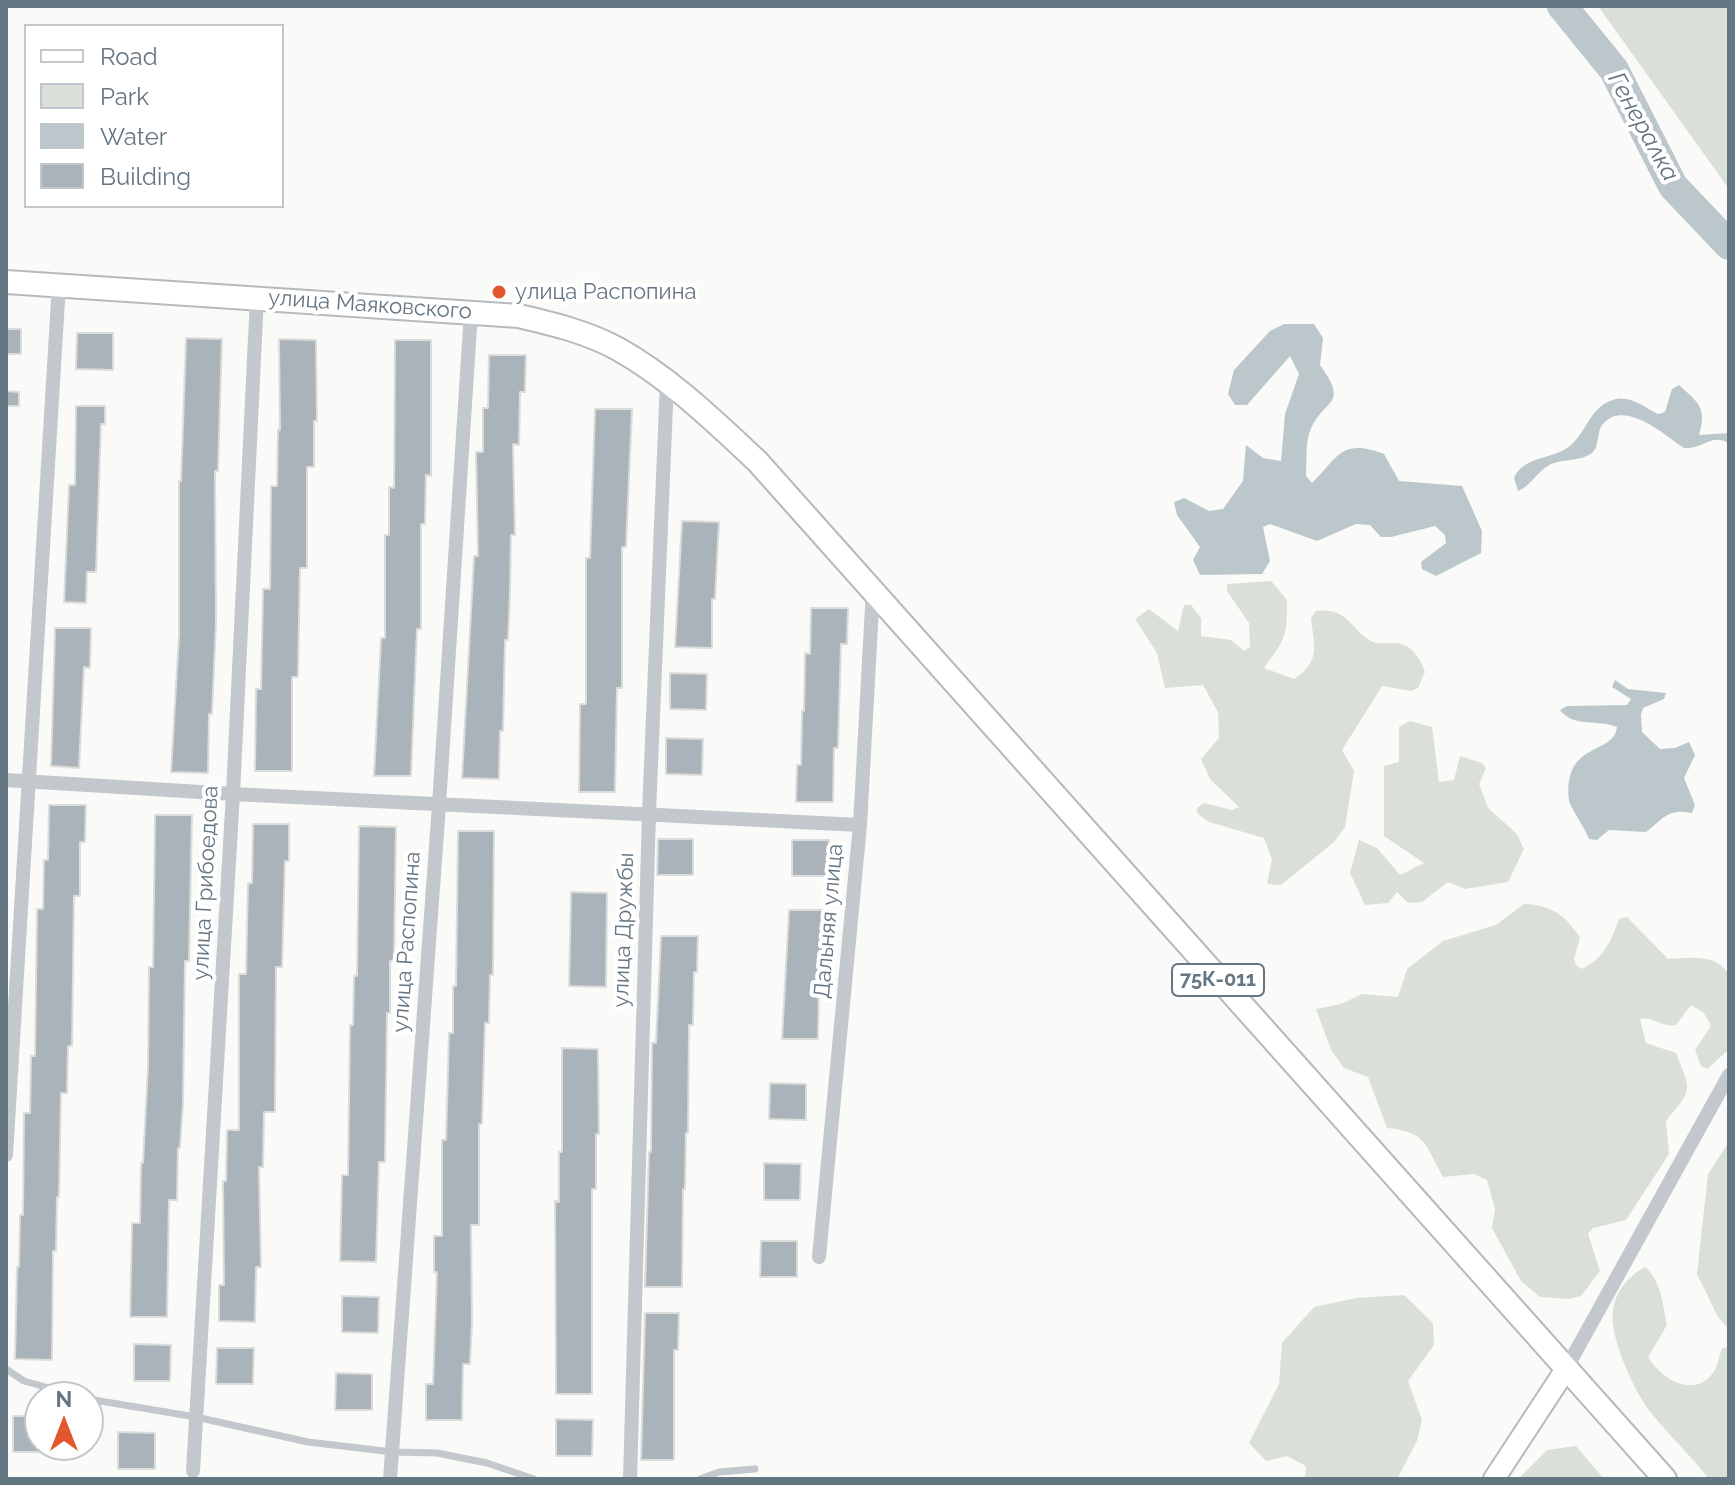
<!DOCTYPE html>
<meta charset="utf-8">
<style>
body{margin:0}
#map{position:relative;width:1735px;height:1485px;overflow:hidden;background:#fafaf8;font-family:Raleway,sans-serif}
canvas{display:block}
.frame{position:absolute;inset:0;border:8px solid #657683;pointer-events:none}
.legend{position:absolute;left:24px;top:24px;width:260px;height:184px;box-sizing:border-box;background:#fff;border:2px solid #c1c8cd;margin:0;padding:10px 14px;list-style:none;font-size:24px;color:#657683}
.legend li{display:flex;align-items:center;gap:16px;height:40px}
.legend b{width:40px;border:2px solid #c1c8cd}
.north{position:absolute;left:24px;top:1381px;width:80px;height:80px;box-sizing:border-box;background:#fff;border:2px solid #c1c8cd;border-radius:50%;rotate:0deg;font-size:22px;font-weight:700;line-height:32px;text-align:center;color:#657683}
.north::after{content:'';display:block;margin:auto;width:28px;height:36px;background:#e4572e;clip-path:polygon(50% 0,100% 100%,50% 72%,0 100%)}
</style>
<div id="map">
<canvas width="1735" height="1485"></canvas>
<div class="frame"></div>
<ul class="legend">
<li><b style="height:10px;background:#fff"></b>Road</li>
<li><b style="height:22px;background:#dadfd7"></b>Park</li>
<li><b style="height:22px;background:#bbc7cb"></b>Water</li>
<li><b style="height:22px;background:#aab3b9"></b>Building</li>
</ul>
<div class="north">N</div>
</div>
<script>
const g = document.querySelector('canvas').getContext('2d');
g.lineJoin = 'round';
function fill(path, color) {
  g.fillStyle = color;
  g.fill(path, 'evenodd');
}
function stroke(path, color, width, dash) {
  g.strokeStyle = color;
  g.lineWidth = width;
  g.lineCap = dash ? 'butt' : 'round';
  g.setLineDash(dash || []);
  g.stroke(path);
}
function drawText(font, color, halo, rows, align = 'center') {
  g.font = font + ' Raleway,sans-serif';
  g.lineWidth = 8;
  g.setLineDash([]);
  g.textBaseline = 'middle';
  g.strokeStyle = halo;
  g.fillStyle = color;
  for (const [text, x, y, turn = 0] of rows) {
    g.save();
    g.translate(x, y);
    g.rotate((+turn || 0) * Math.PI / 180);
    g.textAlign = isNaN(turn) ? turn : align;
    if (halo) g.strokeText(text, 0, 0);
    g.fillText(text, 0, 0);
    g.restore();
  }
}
fill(new Path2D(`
 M1598 6H1729V189Z
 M1271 581 1287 600C1287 638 1285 639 1264 668L1294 679C1321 661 1314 647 1311 618L1316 611C1350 606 1352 635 1376 643 1381 644 1390 643 1395 643 1412 644 1420 658 1425 672L1418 688 1411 691 1382 686 1342 750 1354 771 1345 827 1334 842 1281 885 1267 884 1272 859 1264 838 1209 822 1198 814 1197 808 1204 803 1232 810 1239 807 1210 779 1201 759 1219 738 1218 712 1203 685 1165 688 1157 653 1135 619 1149 609 1178 631 1184 605H1191L1201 618V636L1231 640 1244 651 1250 647 1249 623 1227 591V584Z
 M1410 721 1432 727 1439 782 1454 780 1460 756 1482 763 1486 768 1479 784 1488 808 1517 834 1524 849 1508 882 1465 889 1448 882 1422 902 1408 903 1397 892 1388 903 1365 905 1350 873 1359 840 1377 848 1400 875 1424 863 1384 836V766L1399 762V727Z
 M1524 904C1551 905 1566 915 1580 938L1574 959 1576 965 1582 969C1604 958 1611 941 1619 919L1627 917 1668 959C1689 958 1717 953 1729 975L1727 1051 1707 1069 1701 1066 1695 1050 1711 1026 1704 1013 1691 1005 1676 1025C1663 1028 1653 1016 1640 1019L1646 1043 1676 1053C1691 1093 1694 1087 1666 1121L1669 1154 1626 1220 1593 1228 1588 1234 1600 1271 1581 1296 1569 1299 1540 1297 1521 1281 1492 1228 1495 1209 1487 1180 1474 1174 1443 1177C1425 1145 1427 1132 1387 1128L1368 1077 1344 1068 1331 1050 1316 1009 1341 1004 1362 994 1398 997 1407 969 1443 941 1496 925Z
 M1729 1142V1329L1718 1317 1697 1274 1708 1174Z
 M1645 1267C1661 1280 1663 1306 1667 1325L1648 1357C1661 1379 1694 1399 1713 1373 1718 1367 1719 1355 1722 1348L1729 1347V1479H1709C1691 1456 1670 1436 1651 1413 1635 1393 1608 1335 1613 1310 1616 1290 1629 1276 1645 1267Z
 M1404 1295 1433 1323 1434 1345 1408 1381 1422 1420 1417 1441 1397 1479H1305L1306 1466 1287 1456 1266 1461 1249 1443 1279 1384 1282 1343 1314 1307 1356 1298Z
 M1576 1446 1604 1479H1518L1547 1450Z`), '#dadfd7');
fill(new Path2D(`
 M1284 324H1314L1323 338 1320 365C1350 407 1324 397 1310 431 1305 443 1307 463 1306 476L1312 483C1339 457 1340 438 1384 454L1399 481 1462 486 1482 531 1481 553 1436 576 1422 569 1421 562 1446 543 1445 535 1435 526 1391 537H1381L1370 525 1356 524 1317 541 1270 524 1263 527 1270 561 1262 574 1200 575 1193 560 1200 547 1177 515 1174 502 1184 498 1209 511 1223 509 1243 481 1246 445 1263 458 1281 461 1285 414 1299 374 1290 356 1247 405H1235L1228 394 1234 370 1270 331Z
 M1679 385C1699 403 1707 408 1699 435L1729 433V443C1711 433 1702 450 1684 448 1664 435 1625 399 1603 424 1596 432 1600 446 1592 453 1582 461 1563 459 1551 464 1537 471 1531 486 1518 491L1514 478C1524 455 1554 460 1571 445 1587 431 1590 407 1613 400 1629 394 1644 407 1658 414L1665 412 1672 389Z
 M1615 680 1628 689 1666 693 1664 699 1643 708 1641 715 1642 732 1660 749 1675 748 1689 742 1695 755 1684 778 1695 805 1692 813C1668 808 1664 818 1646 832L1609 830 1597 840 1589 839C1585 828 1570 807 1569 800 1563 740 1614 756 1617 727 1599 719 1573 728 1560 710L1567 706 1627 705 1631 699 1612 687Z`), '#bbc7cb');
stroke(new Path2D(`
 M1562 6 1614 70 1673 186 1729 245`), '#bbc7cb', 30);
const building = new Path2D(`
 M6 329H21V354H6Z
 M77 333H113V370L76 369Z
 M186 338 222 339 218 471H215L216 623 212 714H209L208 773 171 772 179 635V481H181Z
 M279 339 316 340 317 421H314V467H307V568H300L298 677H292V771H255L256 689H261L263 589H270L271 486H277L278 430H280Z
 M395 340H431V476L426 475 425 524H421V629H417L411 776H374L381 638H385V535H389V487L394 488Z
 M489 355H526L525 392H520L519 445 513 444 515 535H511L510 593 508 640H505L503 731H500L499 779 462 778 474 556H478L476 452H483V408H488Z
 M6 391 19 392V406H6Z
 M76 406H105V424H101L96 572H87L86 603 64 602 69 485H75Z
 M595 409H632L626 547H622V688H617L615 792H579L580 704H586V558H590Z
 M682 521 719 522 715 599H712V648L675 647Z
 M811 608H848L847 644H841L838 748H834L833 802H796L797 765H801L802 711H804L805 653 810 654Z
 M55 628H91L90 668 84 667 79 768 51 766Z
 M670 673 707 674 706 710 670 709Z
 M666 738 703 739 702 775 666 774Z
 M49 805H86L85 842H80V896H74L72 1046H68L67 1093H61L59 1197H57L56 1251H53L52 1360 15 1359 17 1267H19L20 1215H23L24 1113H30L31 1056H35L37 909H43L44 860H48Z
 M155 815H192L189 961H185L183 1103 180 1148H178L177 1200H169L167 1317H130L132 1223H140L141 1163H143L148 1066 149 967H153Z
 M253 824H289V861H285L282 967H276L275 1112H264L263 1167H259L261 1267H256L255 1322 219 1321V1285H224L223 1181H226L227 1130H239V974H246L248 883H252Z
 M359 826 396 827 394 961H390V1013H387L385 1162H379L376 1262 340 1261 342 1175H348L350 1025H353L354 976H357Z
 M458 831H494L493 975H490L489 1023H485L482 1124H479V1225H471L472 1321 470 1364H463L462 1420H426V1384H433L437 1272H434V1236H442V1140H446L449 1033H453V986H456Z
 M658 839H693V875H657Z
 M792 840H829L828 876H792Z
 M571 892 607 893 606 987 569 986Z
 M789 910H825L822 986H819L818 1039H782Z
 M661 936H698L697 972H694L693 1025H689L688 1133H686L685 1189H683L682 1287H645L649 1152H651L652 1043H656Z
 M562 1048 598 1049 599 1134H596V1189H592V1394H556L555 1201 559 1202V1152H562Z
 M770 1083 806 1084V1120L769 1119Z
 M764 1163 801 1164 800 1200H764Z
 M761 1241H797V1277H760Z
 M342 1296 379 1297 378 1333 342 1332Z
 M645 1313H679L678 1350H674V1460H641Z
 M134 1344 171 1345 170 1381H134Z
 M217 1348H254L253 1384H216Z
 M336 1373 372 1374V1410H335Z
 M13 1416H40V1452H13Z
 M556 1419 593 1420 592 1456H556Z
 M118 1432 155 1433V1469H118Z`);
fill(building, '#aab3b9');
stroke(building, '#dcdcda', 2);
const secondary = new Path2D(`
 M1494 1479 1566 1369`);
const primary = new Path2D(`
 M6 282 519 316C553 324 587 332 618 349 670 378 714 421 757 461L1665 1479`);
stroke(secondary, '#b3babf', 24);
stroke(primary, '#b5babe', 26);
stroke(new Path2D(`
 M6 1369 24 1381 82 1397
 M88 1399 196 1417 308 1442 393 1452 437 1453 487 1463 534 1479
 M700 1479 719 1472 755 1469`), '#c3c8cc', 7);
stroke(new Path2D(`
 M6 780 233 794 860 825
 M6 1155 59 284
 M819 1257 860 825 873 589
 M1566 1369 1729 1075
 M193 1471 233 794 257 297
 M390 1479 439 805 471 312
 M630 1479 649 813 667 382`), '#c3c8cc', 14);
stroke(secondary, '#fff', 20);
stroke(primary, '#fff', 22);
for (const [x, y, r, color] of [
 [499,292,8,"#e4572e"]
]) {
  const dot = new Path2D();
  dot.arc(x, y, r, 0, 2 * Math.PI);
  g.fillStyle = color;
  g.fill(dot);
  stroke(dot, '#fff', 3);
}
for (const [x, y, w] of [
 [1218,980,92]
]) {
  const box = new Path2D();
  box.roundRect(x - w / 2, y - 16, w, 32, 6);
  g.fillStyle = '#fff';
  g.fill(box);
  stroke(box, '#657683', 2);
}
drawText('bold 20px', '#657683', null, [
 ["75К-011",1218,980]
]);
drawText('22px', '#657683', '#fff', [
 ["улица Распопина",515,292]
], 'left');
drawText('22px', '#657683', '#fff', [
 ["улица Маяковского",370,305,4],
 ["улица Грибоедова",206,883,-87],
 ["Дальняя улица",829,921,-85],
 ["улица Дружбы",624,930,-88],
 ["улица Распопина",407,942,-86]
]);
drawText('italic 24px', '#60757c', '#fff', [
 ["Генералка",1643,127,61]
]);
</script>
